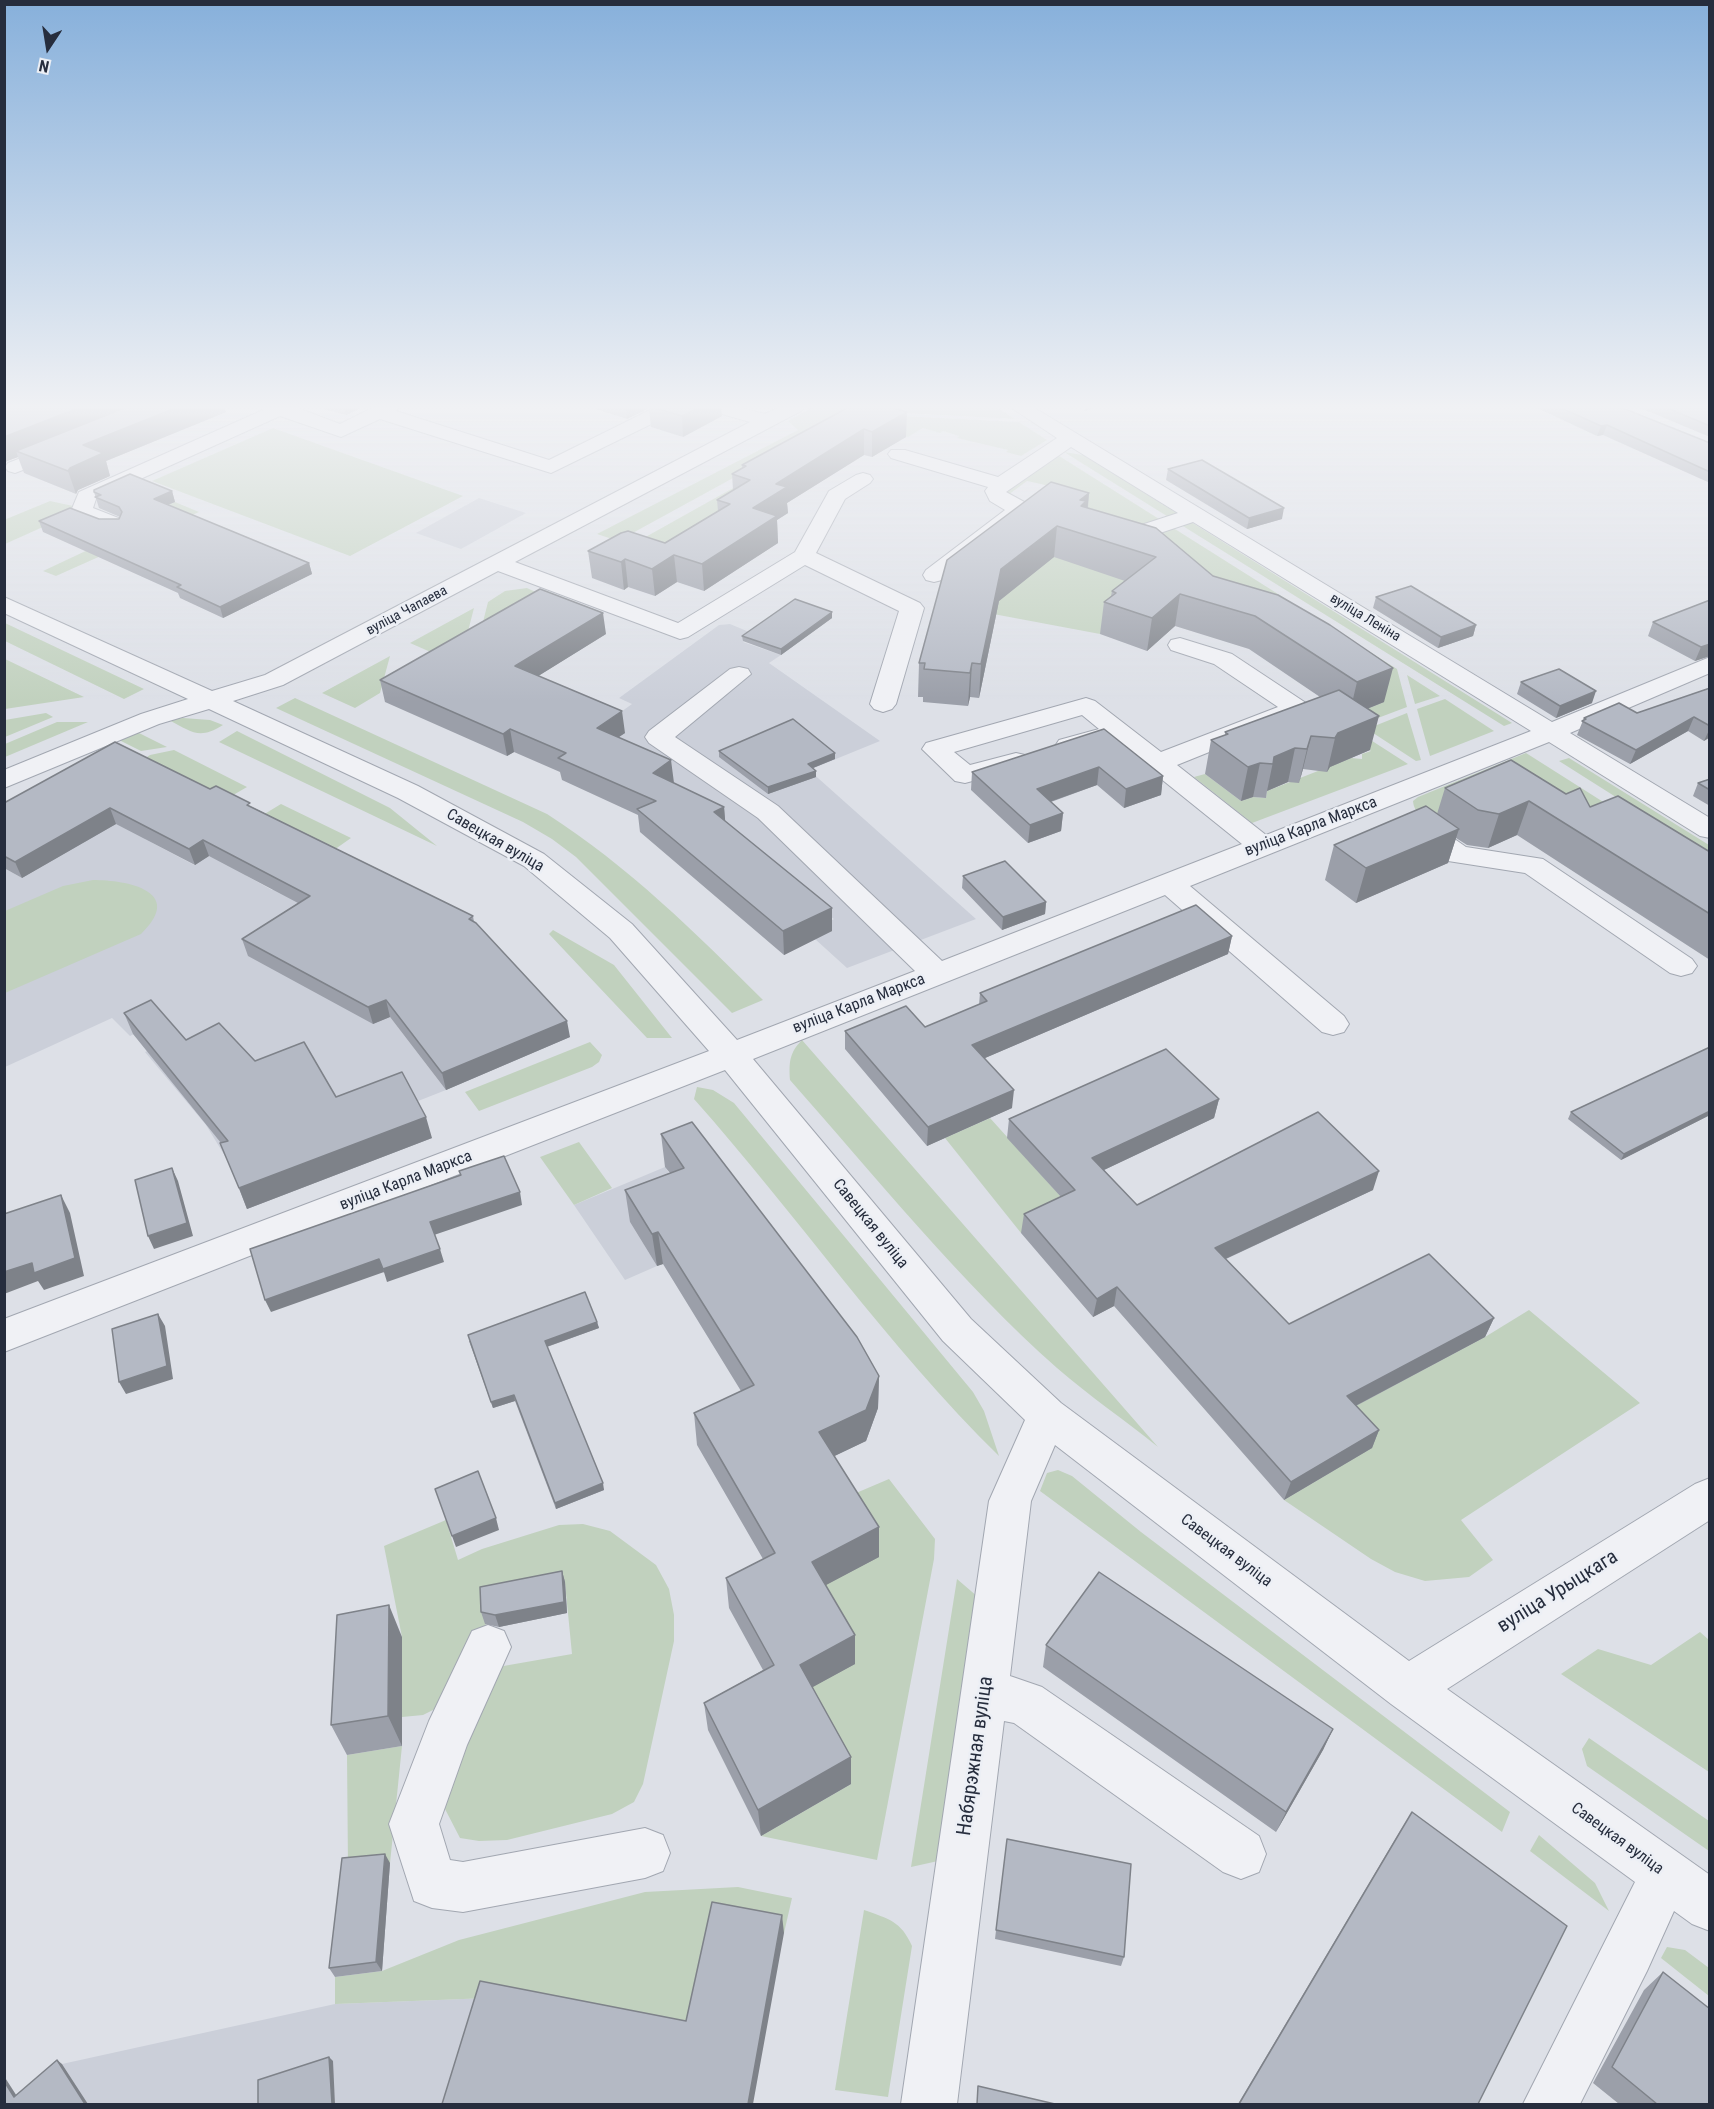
<!DOCTYPE html>
<meta charset="utf-8">
<style>
body{margin:0}
#map{position:relative;width:1714px;height:2109px;overflow:hidden;background:#dde0e7;font-family:"Roboto Condensed",sans-serif}
canvas{display:block}
.frame{position:absolute;inset:0;border:6px solid #262d3d;pointer-events:none}
.north{position:absolute;left:18px;top:18px;width:60px;height:60px;-webkit-text-stroke:4px #eceff5;paint-order:stroke;rotate:192deg;font-size:16px;font-weight:700;line-height:24px;text-align:center;color:#262d3d}
.north::after{content:'';display:block;margin:auto;width:21px;height:27px;background:#262d3d;clip-path:polygon(50% 0,100% 100%,50% 72%,0 100%)}
</style>
<div id="map">
<canvas width="1714" height="2109"></canvas>
<div class="frame"></div>
<div class="north">N</div>
</div>
<script>
const g = document.querySelector('canvas').getContext('2d');
g.lineJoin = 'round';
function fill(path, color) {
  g.fillStyle = color;
  g.fill(path, 'evenodd');
}
function stroke(path, color, width, dash) {
  g.strokeStyle = color;
  g.lineWidth = width;
  g.lineCap = dash ? 'butt' : 'round';
  g.setLineDash(dash || []);
  g.stroke(path);
}
function drawText(font, color, halo, rows, align = 'center') {
  g.font = font + ' "Roboto Condensed",sans-serif';
  g.lineWidth = 5;
  g.setLineDash([]);
  g.textBaseline = 'middle';
  g.strokeStyle = halo;
  g.fillStyle = color;
  for (const [text, x, y, turn = 0] of rows) {
    g.save();
    g.translate(x, y);
    g.rotate((+turn || 0) * Math.PI / 180);
    g.textAlign = isNaN(turn) ? turn : align;
    if (halo) g.strokeText(text, 0, 0);
    g.fillText(text, 0, 0);
    g.restore();
  }
}
fill(new Path2D(`
 M479 498 526 513 461 549 416 533Z
 M730 624 754 634 743 642 781 655 769 663 880 741 809 770 976 919 847 968 815 939 832 931 825 924 834 919 582 740 632 704 619 698 719 625Z
 M140 810 145 839 194 865 222 848 247 876 272 890 287 880 373 1024 390 1017 446 1090 413 1103 228 1161 206 1125 145 1052 174 1038 159 1021 130 1036 112 1018 5 1067 4 868 22 878Z
 M665 1167 688 1200 630 1222 657 1266 625 1280 574 1205Z
 M489 1998 457 2104H335L332 2061 262 2104H88L62 2064 335 2004Z`), '#cbcfd9');
fill(new Path2D(`
 M813 407H863L618 541 597 534 798 430 788 421Z
 M874 407H996L1015 419 868 411Z
 M862 414 1019 422 1047 440 1021 456 1006 452 1008 450 957 438 959 436 943 431 940 433 923 428 908 437 868 426Z
 M273 428 463 496 350 556 152 481Z
 M1064 452 1083 455 1092 460 1512 723 1504 726Z
 M1056 454 1397 669 1407 707 1362 724 1355 720 1373 712 1367 709 1383 702 1247 623 1112 625 1100 634 988 613 1068 490 1027 481 1008 495 1003 492Z
 M792 455 735 532 617 553Z
 M50 501 78 507 63 518 5 544 4 520Z
 M175 502 199 512 56 576 43 571 92 548 151 512Z
 M527 588 544 596 480 634 488 602 505 591Z
 M474 608 465 643 442 657 410 643Z
 M4 623H5L144 689 124 699 5 641Z
 M390 656 380 693 355 708 322 693Z
 M5 659 84 697 5 709Z
 M1407 675 1440 696 1415 704Z
 M295 698 547 814C628 866 696 933 763 1000L732 1013 576 857 552 839 523 822 276 708Z
 M1445 699 1494 731 1430 756 1417 709Z
 M46 713 53 717 5 737V720Z
 M1407 713 1421 760 1416 761 1367 729Z
 M183 718 210 720 223 725C199 740 192 732 169 720Z
 M57 722H88L5 757V744Z
 M1336 727 1352 728 1408 764 1252 823 1194 777 1205 774 1241 801 1253 797 1266 798 1267 791 1351 758 1362 759V754L1371 751Z
 M237 731 390 808 437 846 219 742Z
 M137 732 167 747 141 751 119 740Z
 M174 750 247 787 216 805 138 763 150 755Z
 M1526 753 1709 869 1618 845 1434 823C1424 817 1414 814 1413 801L1418 797Z
 M1569 758 1709 845V856L1559 761Z
 M281 804 351 838 324 857 253 821Z
 M93 880C127 880 186 891 141 934L5 993V911L63 886Z
 M553 930 614 965 672 1038H647L549 934Z
 M802 1040 1158 1447C1125 1420 1089 1396 1057 1368 962 1284 875 1176 790 1080 789 1063 789 1053 802 1040Z
 M590 1042 602 1055 599 1062 592 1067 479 1111 465 1092Z
 M697 1087 713 1090 734 1103 973 1392 984 1411 999 1456C887 1346 798 1216 694 1099Z
 M990 1118 1072 1209 1021 1233 945 1138Z
 M579 1142 612 1188 574 1205 540 1157Z
 M1529 1310 1640 1403 1461 1520 1493 1560 1469 1577 1425 1581 1395 1572 1371 1559 1284 1500 1371 1448 1340 1414 1485 1337Z
 M1058 1470 1072 1476 1141 1532 1510 1812 1502 1832 1040 1491 1047 1473Z
 M889 1479 935 1539 934 1559 877 1860 761 1836 851 1784 802 1693 813 1592 842 1499Z
 M446 1520 458 1560 482 1549 559 1525 583 1524 610 1531 656 1565 669 1589 674 1615V1641L643 1784 634 1802 612 1814 507 1840 479 1841 460 1838 445 1809 446 1789 492 1668 572 1654 565 1583 484 1599 486 1629 439 1707 423 1715 402 1717V1637L384 1546Z
 M957 1579 978 1597 938 1861 911 1867Z
 M1700 1632 1709 1640V1772L1561 1674 1598 1649 1651 1665Z
 M1589 1738 1709 1821V1851L1587 1766 1582 1749Z
 M402 1746 390 1863 348 1868 347 1755Z
 M1539 1835 1595 1883 1609 1911 1530 1851Z
 M738 1887 792 1898 784 1933 715 1921 690 2037 489 1998 335 2004V1977L382 1971 459 1940 645 1892Z
 M864 1910C889 1919 901 1921 912 1946L888 2097 835 2090Z
 M1667 1947 1685 1950 1709 1968V1996L1661 1958Z`), '#c1d1be');
const minor = new Path2D(`
 M261 407H295L340 424 374 407H399L396 411 549 460 656 407H681L678 411 551 473 380 419 341 437 280 416 96 499 93 508 121 519 124 524 121 529C105 532 89 522 74 516L71 511 79 492 263 410Z
 M708 407H739L765 414 779 407H804L801 411 515 562 678 623 795 552 829 491 856 475 863 473 870 475 873 479 870 483 845 499 816 553 920 603 924 608 896 704 892 709 883 712 874 709 870 704 899 611 805 565 688 637 680 639 498 571 283 685 233 701 418 786 544 854 632 924 737 1040 915 971 758 818 649 743 645 737 649 731 730 669 739 667 748 669 751 674 675 737 778 806 942 961 1242 844 1114 741 1068 754 1059 752 1055 746 1059 740 1099 729 1082 715 954 752 970 765 1016 753 1025 755 1029 761 1025 767 965 783 955 781 922 749 926 743 1086 698 1095 701 1161 752 1278 707 1214 664 1171 650 1168 645 1171 640 1180 638 1232 654 1306 703 1310 708 1306 713 1177 765 1266 835 1531 731 1193 522 1154 535 1170 548 1167 553C1153 556 1134 546 1126 534L1129 529 1178 513 1071 447 1006 492 1028 504 1031 509 1028 514 942 580 934 582 926 580 923 575 926 570 1005 510 990 501 985 491 988 487 891 458 888 454 891 450H905L998 477 1057 438 1010 407H1033L1552 722 1710 657V673L1570 733 1710 818V838L1700 836 1549 742 1190 886 1344 1016 1349 1024 1344 1032 1333 1035 1322 1032 1165 895 753 1059 971 1319 1061 1403 1409 1661 1695 1484 1710 1478V1520L1447 1689 1710 1875V1931L1692 1924 1674 1911 1647 1971 1580 2104H1523L1635 1882 1391 1704 1055 1445 1031 1501 1010 1676 1042 1687 1259 1836 1266 1854 1259 1872 1241 1879 1223 1872 1014 1723 1004 1721 957 2104H901L989 1501 1025 1420 943 1341 725 1070 4 1352V1319L709 1051 610 938 524 866 398 798 209 709 159 724 4 788V770L141 714 188 699 4 613V597L212 691 265 675 750 422 711 411Z
 M63 442 70 444 73 448 70 452 15 473 8 471 5 467 8 463Z
 M1416 817 1426 819 1466 847 1543 859 1692 959 1697 966 1692 973 1681 976 1670 973 1525 873 1448 861 1406 831 1402 825 1406 819Z
 M488 1625 504 1631 511 1647 467 1745 439 1824 450 1860 463 1862 645 1828 663 1835 670 1853 663 1871 645 1878 463 1912 432 1908 414 1901 389 1824 429 1721 472 1631Z`);
stroke(minor, '#a2a7b1', 2);
fill(minor, '#f0f1f5');
fill(new Path2D(`
 M4 407H224L226 412 106 461 110 476 78 490 76 494 24 473 18 457 7 461 4 464Z
 M317 407H363L346 415Z
 M590 407H721L722 416 683 437 651 427 649 408 627 419Z
 M849 407 906 437 872 457 864 455 787 503 788 513 777 520 778 543 704 591 677 582 655 596 628 587 624 590 592 578 588 551 665 543 718 511 717 500 733 490 732 474 742 469V465Z
 M1535 407H1620L1710 443V483L1603 435 1597 436Z
 M1638 407H1710V437Z
 M1168 469 1282 519 1247 529 1166 480Z
 M172 491 175 502 168 505 309 563 312 574 223 618 180 598 178 593 43 532 39 521 119 519 120 517 99 508 94 492Z
 M1089 493 1088 508 1213 576 1384 702 1367 709 1370 750 1330 767 1327 772 1303 769 1299 783 1288 782 1267 791 1266 798 1253 797 1241 801 1205 774 1211 740 1225 735V732L1320 697 1249 649 1175 626 1147 651 1100 634 1104 602 1111 596 1112 591 1125 581 1054 557 999 601 979 698 970 697 968 706 923 702V697H918L919 663Z
 M1376 597 1476 625 1473 636 1438 648 1373 608Z
 M1710 600V656L1695 661 1648 636 1653 622Z
 M832 612V618L781 655 743 641 742 636Z
 M606 634 538 676 625 733 618 737 673 783 724 807 725 821 832 908V931L784 955 640 832 638 815 562 780 560 772 514 752 507 756 385 702 380 680Z
 M1521 682 1592 703 1556 718 1517 694Z
 M1710 688V737L1704 741 1688 731 1630 764 1577 735 1584 718 1637 713Z
 M1104 729 1163 776 1161 795 1124 808 1097 785 1051 802 1063 813 1061 831 1028 843 971 790 972 772Z
 M719 751 835 759 813 768 816 771V777L768 794 719 757Z
 M1710 779V806L1693 796 1698 783Z
 M1445 788 1566 794 1590 807 1710 852V960L1517 835 1488 848 1467 845 1456 838 1448 863 1356 903 1325 880 1334 845 1437 814Z
 M210 789 252 807 473 916 474 922 570 1037 446 1090 390 1017 373 1024 248 956 242 939 298 903 209 856 195 865 116 824 22 878 4 868V803Z
 M963 876 1046 902 1045 914 1002 930 962 888Z
 M1232 936 1228 954 985 1058 1012 1108 927 1146 845 1049V1031L925 1027 979 1005 980 993Z
 M124 1013 186 1040 255 1061 432 1138 247 1209 221 1143 133 1034Z
 M1710 1047V1115L1621 1160 1568 1119 1571 1112Z
 M1219 1099 1214 1118 1104 1170 1137 1205 1373 1190 1226 1259 1289 1324 1494 1318 1485 1337 1356 1406 1379 1430 1372 1448 1284 1500 1114 1306 1093 1317 1021 1233 1024 1214 1061 1197 1007 1138 1009 1119Z
 M661 1134 879 1376 878 1408 866 1441 834 1456 879 1557 825 1585 855 1635V1664L812 1687 851 1757V1784L761 1836 708 1730 704 1703 763 1670 729 1608 726 1578 763 1559 697 1445 694 1413 741 1391 663 1264 657 1266 630 1222 625 1190 670 1173 665 1167Z
 M597 1322 599 1328 547 1347 604 1490 556 1509 515 1401 493 1408 469 1341Z
 M562 1571 565 1582 567 1613 499 1627 485 1624 481 1612Z
 M402 1637V1746L347 1755 331 1725Z
 M1046 1645 1333 1729 1323 1750 1276 1832 1043 1667Z
 M1412 1812 1478 2104H1238L1400 1831Z
 M1007 1839 1124 1957 1121 1966 995 1939Z
 M390 1863 382 1971 335 1977 329 1968Z
 M1663 1972 1710 2104H1619L1593 2083 1644 1990Z`), '#9b9fa9');
fill(new Path2D(`
 M81 407H142L16 451 18 457 7 461 4 464V437Z
 M178 407H224L226 412 106 461 110 476 78 490 76 494 68 471 83 445Z
 M344 407H363L346 415Z
 M626 407H649V408L627 419Z
 M700 407H721L722 416 683 437 682 416Z
 M1085 407H1098L1084 411Z
 M907 412 906 437 872 457V432Z
 M1607 425 1603 435 1597 436 1601 426Z
 M864 429V455L787 503 788 513 777 520 778 543 704 591 702 564 776 484Z
 M172 491 175 502 157 509 154 499Z
 M1089 493 1086 524 1080 500Z
 M1284 508 1282 519 1247 529 1249 518Z
 M1057 526 1054 557 999 601 979 698 981 664 1001 569Z
 M674 555 677 582 655 596 652 569Z
 M625 559 628 587 624 590 621 562Z
 M309 563 312 574 223 618 220 607Z
 M1180 594 1175 626 1147 651 1152 618Z
 M832 612V618L781 655V649Z
 M603 613 606 634 519 688 515 666Z
 M1476 625 1473 636 1438 648 1441 637Z
 M1710 644V656L1695 661 1701 647Z
 M972 663 970 697 968 706 970 673Z
 M1393 668 1384 702 1349 716 1357 682Z
 M1596 691 1592 703 1556 718 1560 706Z
 M622 711 625 733 600 750 597 728Z
 M1379 716 1370 750 1330 767 1327 772 1335 738 1338 733Z
 M1694 717 1688 731 1630 764 1636 750Z
 M1710 728V737L1704 741Z
 M510 729 514 752 507 756 503 734Z
 M1311 736 1303 769 1299 783 1307 749Z
 M1295 748 1288 782 1267 791 1274 757Z
 M835 753V759L808 770V764Z
 M671 760 674 783 653 773Z
 M1260 763 1253 797 1241 801 1248 767Z
 M1099 767 1097 785 1035 807 1037 789Z
 M816 771V777L768 794V787Z
 M1163 776 1161 795 1124 808 1126 789Z
 M1529 801 1517 835 1488 848 1499 814Z
 M724 807 726 830 714 812Z
 M110 808 116 824 22 878 15 862Z
 M1063 813 1061 831 1028 843 1030 825Z
 M1459 829 1448 863 1356 903 1366 868Z
 M203 840 209 856 195 865 189 849Z
 M1046 902 1045 914 1002 930 1003 917Z
 M832 908V931L784 955 783 931Z
 M1232 936 1228 954 971 1064 972 1045Z
 M386 1000 390 1017 373 1024 368 1007Z
 M567 1021 570 1037 446 1090 442 1073Z
 M1014 1090 1012 1108 927 1146 928 1127Z
 M1219 1099 1214 1118 1089 1177 1092 1158Z
 M1710 1111V1115L1621 1160 1624 1154Z
 M426 1117 432 1138 247 1209 239 1188Z
 M172 1168 178 1181 193 1236 154 1249 148 1236Z
 M1379 1171 1373 1190 1210 1266 1215 1248Z
 M520 1192 522 1205 434 1235 430 1222Z
 M61 1195 70 1213 84 1276 44 1290 38 1281 4 1294V1272Z
 M658 1232 663 1264 657 1266 652 1234Z
 M440 1249 444 1262 387 1282 383 1269Z
 M379 1259 384 1272 271 1312 265 1300Z
 M1117 1287 1114 1306 1093 1317 1097 1299Z
 M158 1314 165 1326 173 1379 126 1394 119 1382Z
 M1494 1318 1485 1337 1340 1414 1347 1396Z
 M597 1322 599 1328 546 1347 545 1341Z
 M879 1376 878 1408 866 1441 820 1463 819 1432Z
 M514 1395 515 1401 493 1408 491 1402Z
 M1379 1430 1372 1448 1284 1500 1291 1482Z
 M603 1483 604 1490 556 1509 555 1503Z
 M496 1518 499 1530 456 1547 452 1536Z
 M879 1527V1557L813 1592 812 1562Z
 M562 1571 565 1582 567 1613 499 1627 495 1615Z
 M389 1605 402 1637V1746L388 1716Z
 M855 1635V1664L802 1693 800 1665Z
 M1333 1729 1323 1750 1276 1832 1286 1812Z
 M851 1757V1784L761 1836 758 1810Z
 M385 1854 390 1863 382 1971 376 1962Z
 M782 1915 784 1933 753 2104H748Z
 M329 2057 333 2061 335 2104H332Z
 M57 2060 62 2064 88 2104H85Z
 M4 2076 20 2101 14 2097 4 2081Z`), '#7e8289');
const building = new Path2D(`
 M4 407H81L4 437Z
 M127 407H178L83 445 103 453 70 468 68 471 16 451Z
 M652 407H700L682 416Z
 M849 407H890L907 412 872 432 864 429 776 484 787 487 753 508 777 516 702 564 674 555 652 569 625 559 621 562 588 551 621 533 628 531 665 543 730 504 717 500 750 480 732 474 746 466 742 465Z
 M1559 407H1620L1710 443V472L1607 425 1601 426Z
 M1665 407H1710V426Z
 M1202 460 1284 508 1249 518 1168 469Z
 M130 474 172 491 154 499 309 563 220 607 177 587 181 585 39 521 70 508 99 519H119L122 512 119 507 95 497 101 495 94 492V490Z
 M1051 482 1089 493 1080 500 1086 501 1081 506 1156 528 1213 576 1278 595 1330 625 1393 668 1357 682 1255 616 1180 594 1152 618 1104 602 1116 593 1112 591 1156 557 1057 526 1001 569 981 664 972 663 970 673 924 669 925 663H919L947 560Z
 M1411 586 1476 625 1441 637 1376 597Z
 M540 589 603 613 515 666 622 711 597 728 671 760 653 773 724 807 714 812 832 908 783 931 637 809 656 801 558 758 566 753 510 729 503 734 380 680Z
 M795 599 832 612 781 649 742 636Z
 M1710 600V644L1701 647 1653 622Z
 M1559 669 1596 691 1560 706 1521 682Z
 M1710 688V726L1694 717 1636 750 1582 721 1586 719 1584 718 1619 703 1637 713Z
 M1339 690 1379 716 1338 733 1335 738 1311 736 1307 749 1295 748 1274 757 1273 764 1260 763 1248 767 1211 740 1228 734 1225 732Z
 M793 719 835 753 808 764 816 771 768 787 719 751Z
 M1104 729 1163 776 1126 789 1099 767 1037 789 1063 813 1030 825 972 772Z
 M115 742 210 789 216 786 250 803 247 805 473 916 469 919 476 923 567 1021 442 1073 386 1000 368 1007 242 939 310 896 203 840 189 849 110 808 15 862 4 856V803Z
 M1511 760 1566 794 1580 788 1590 807 1618 796 1710 852V914L1529 801 1499 814 1478 810 1445 788Z
 M1710 779V790L1698 783Z
 M1426 806 1459 829 1366 868 1334 845Z
 M1005 861 1046 902 1003 917 963 876Z
 M1196 905 1232 936 972 1045 1014 1090 928 1127 845 1031 906 1006 925 1027 987 1001 980 993Z
 M151 1000 186 1040 219 1023 255 1061 304 1042 336 1097 402 1072 426 1117 239 1188 220 1143 228 1141 124 1013Z
 M1710 1047V1111L1624 1154 1571 1112Z
 M1166 1049 1219 1099 1092 1158 1137 1205 1318 1112 1379 1171 1215 1248 1289 1324 1429 1254 1494 1318 1347 1396 1379 1430 1291 1482 1117 1287 1097 1299 1024 1214 1075 1190 1009 1119Z
 M692 1122 857 1337 879 1376 866 1410 819 1432 879 1527 812 1562 855 1635 800 1665 851 1757 758 1810 704 1703 774 1665 726 1578 775 1553 694 1413 754 1385 658 1232 652 1234 625 1190 684 1168 661 1134Z
 M504 1156 520 1192 430 1222 440 1249 383 1269 379 1259 265 1300 250 1249 461 1175 459 1171Z
 M172 1168 187 1223 148 1236 135 1180Z
 M61 1195 75 1258 34 1273 32 1263 4 1272V1214Z
 M585 1292 597 1322 545 1341 603 1483 555 1503 514 1395 491 1402 468 1335Z
 M158 1314 167 1366 119 1382 112 1329Z
 M478 1471 496 1518 452 1536 435 1489Z
 M562 1571 564 1602 495 1615 481 1612 480 1587Z
 M1099 1572 1333 1729 1286 1812 1046 1645Z
 M389 1605 388 1716 331 1725 337 1615Z
 M1412 1812 1567 1926 1478 2104H1239Z
 M1007 1839 1131 1864 1124 1957 996 1930Z
 M385 1854 376 1962 329 1968 342 1858Z
 M712 1902 782 1915 748 2104H442L480 1981 686 2021Z
 M1663 1972 1710 2009V2104H1657L1612 2067Z
 M329 2057 332 2104H258V2080Z
 M57 2060 85 2104H4V2081L14 2097Z
 M978 2086 1055 2104H977Z`);
fill(building, '#b4b9c4');
stroke(building, '#7e8289', 1.5);
const sky = g.createLinearGradient(0, 0, 0, 702);
sky.addColorStop(0, '#87b0db');
sky.addColorStop(0.58, '#f0f1f4');
sky.addColorStop(1, '#f0f1f400');
g.fillStyle = sky;
g.fillRect(0, 0, 1714, 702);
drawText('14px', '#262d3d', '#eceff5', [
 ["вуліца Чапаева",407,611,-28],
 ["вуліца Леніна",1365,618,31]
]);
drawText('16px', '#262d3d', '#eceff5', [
 ["вуліца Карла Маркса",1311,827,-21],
 ["Савецкая вуліца",495,841,30],
 ["вуліца Карла Маркса",859,1004,-21],
 ["вуліца Карла Маркса",406,1181,-21],
 ["Савецкая вуліца",870,1224,51],
 ["Савецкая вуліца",1226,1551,37],
 ["Савецкая вуліца",1617,1839,36]
]);
drawText('20px', '#262d3d', '#eceff5', [
 ["вуліца Урыцкага",1558,1592,-32],
 ["Набярэжная вуліца",976,1756,-82]
]);
</script>
